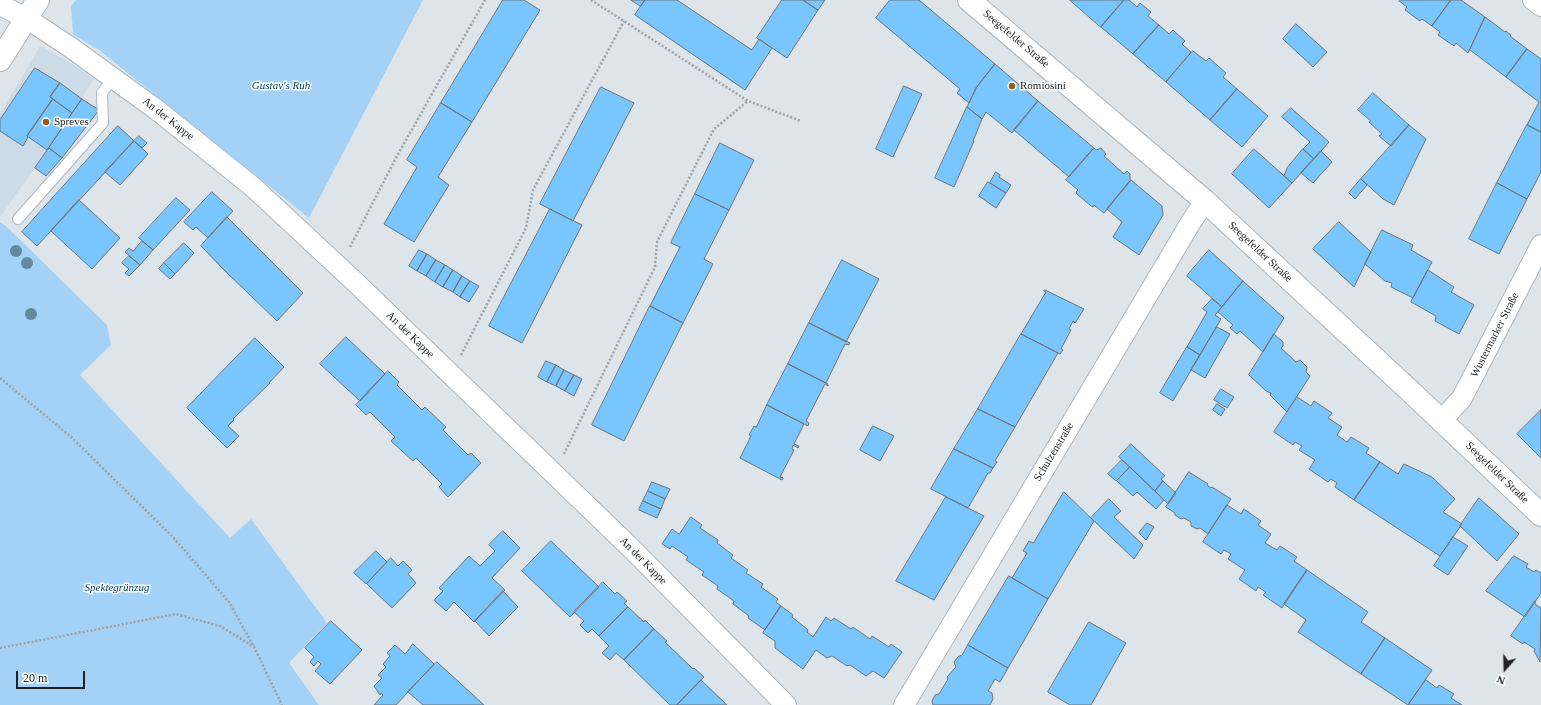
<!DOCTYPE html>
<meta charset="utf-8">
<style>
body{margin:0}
#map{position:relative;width:1541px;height:705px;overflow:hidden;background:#dde5eb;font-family:"Times New Roman",serif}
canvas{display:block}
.north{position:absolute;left:1485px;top:649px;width:40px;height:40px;-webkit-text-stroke:3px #fff;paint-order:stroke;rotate:200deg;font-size:11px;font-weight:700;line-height:16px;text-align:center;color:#202325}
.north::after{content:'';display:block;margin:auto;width:14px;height:18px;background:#202325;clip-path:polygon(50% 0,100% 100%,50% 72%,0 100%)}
.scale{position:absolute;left:16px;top:671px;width:69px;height:18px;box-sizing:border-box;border:2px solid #202325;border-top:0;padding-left:5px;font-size:12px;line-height:14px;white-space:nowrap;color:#202325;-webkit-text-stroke:3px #fff;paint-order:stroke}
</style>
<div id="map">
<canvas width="1541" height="705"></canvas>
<div class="north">N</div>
<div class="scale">20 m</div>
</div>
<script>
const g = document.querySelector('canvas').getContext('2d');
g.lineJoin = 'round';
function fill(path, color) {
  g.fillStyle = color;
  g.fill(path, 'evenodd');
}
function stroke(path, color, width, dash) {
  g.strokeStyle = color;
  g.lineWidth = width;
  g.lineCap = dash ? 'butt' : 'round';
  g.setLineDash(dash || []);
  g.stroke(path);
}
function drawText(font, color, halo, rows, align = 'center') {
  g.font = font + ' "Times New Roman",serif';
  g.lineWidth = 3;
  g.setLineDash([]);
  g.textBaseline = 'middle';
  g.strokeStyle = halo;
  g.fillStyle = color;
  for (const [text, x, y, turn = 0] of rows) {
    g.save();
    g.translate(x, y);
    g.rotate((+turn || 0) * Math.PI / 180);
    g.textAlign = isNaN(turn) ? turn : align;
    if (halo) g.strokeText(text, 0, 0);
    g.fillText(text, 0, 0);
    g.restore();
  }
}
fill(new Path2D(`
 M40 46 76 66 94 79 49 148 0 217V114Z`), '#cddbe7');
fill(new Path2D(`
 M76 0H423L309 218 99 50 73 34 71 6Z
 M0 222 7 227 107 325 111 345 80 375 230 538 251 519 327 623 289 663 319 705H0Z`), '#a3d2f6');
const building = new Path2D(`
 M503 0H524L540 10 472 122 441 103Z
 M631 0H645L641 6Z
 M645 0H677L752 50 759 39 772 48 745 90 635 15Z
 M782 0H803L818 10 787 58 757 38Z
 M803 0H825L818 10Z
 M890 0H919L995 64 976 88 969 103 957 93 960 89 876 18Z
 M1070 0H1124L1101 27Z
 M1124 0H1129L1137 7 1140 3 1151 12 1148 16 1159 25 1133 54 1101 27Z
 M1400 0H1451L1432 26 1422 19 1420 21 1405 10 1407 7 1399 1Z
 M1451 0H1461L1485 17 1468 53 1456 43 1454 46 1438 35 1440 32 1432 26Z
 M1485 17 1505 32 1506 31 1511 35 1510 36 1527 49 1506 77 1470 50Z
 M1296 24 1327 52 1313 67 1283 39Z
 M1159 25 1169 34 1173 30 1185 41 1182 44 1191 52 1166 82 1133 54Z
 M1527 49 1541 59V132L1527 125 1539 102 1506 77Z
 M1193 51 1206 61 1209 58 1226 73 1223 77 1237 89 1210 120 1166 82Z
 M995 64 1038 101 1012 133 986 112 982 119 967 107 976 88Z
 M35 68 60 83 50 97 53 99 27 136 28 137 23 146 0 131V120Z
 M60 83 82 99 72 113 50 97Z
 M904 86 922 94 893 157 876 149Z
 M601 87 634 103 573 221 540 204Z
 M1237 89 1268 116 1242 147 1210 120Z
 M1373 93 1409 125 1391 146 1379 136 1382 134 1369 122 1371 121 1358 110Z
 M53 99 72 113 47 150 27 136Z
 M82 99 99 110 62 158 49 148Z
 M1038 101 1094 148 1069 177 1014 130Z
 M441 103 472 122 438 177 449 185 414 242 384 224 417 167 407 160Z
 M967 107 982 119 973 141H974L954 187 935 178Z
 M1291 108 1329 142 1314 159 1303 149 1310 142 1282 117Z
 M1409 125 1426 139 1394 205 1383 199 1361 179Z
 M1527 125 1541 132V172L1527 199 1497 183Z
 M118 126 134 141 37 246 22 232Z
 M139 136 147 143 142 148 134 141Z
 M134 141 148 154 120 185 105 172Z
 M720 143 754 160 729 210 695 194Z
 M49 148 62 158 46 176 35 168Z
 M1094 148 1096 150 1101 148 1106 154 1104 156 1124 174 1127 171 1130 174V179L1131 180 1104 213 1094 205 1093 207 1091 206 1077 194 1076 192 1078 190 1066 180Z
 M1254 149 1292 183 1269 208 1232 174Z
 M1303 149 1314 159 1292 183 1284 176 1287 168Z
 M1321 151 1332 162 1313 183 1301 173Z
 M996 172 1000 175 999 177 1011 185 1006 193 990 183Z
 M1361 179 1367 185 1355 199 1349 193Z
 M1131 180 1162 206 1163 215 1139 255 1113 237 1122 222 1107 209Z
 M988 182 1006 193 996 208 979 196Z
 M1497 183 1527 199 1499 254 1469 239Z
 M212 192 233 211 208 238 196 227 193 230 184 222Z
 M695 194 729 210 704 259 713 264 683 323 650 306 680 247 671 243Z
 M176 198 190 210 153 250 139 238Z
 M79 200 120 238 92 269 51 231Z
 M550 209 582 225 522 343 489 326Z
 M227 217 303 293 277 321 224 270 201 246Z
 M1339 222 1371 252 1354 287 1313 249Z
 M1382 230 1413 245 1411 250 1432 262 1413 298 1391 287 1392 283 1385 281 1365 264Z
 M142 241 153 250 140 265 125 252 129 248 133 251Z
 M184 243 194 253 175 274 164 263Z
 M419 250 427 254 417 271 409 266Z
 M1209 250 1243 281 1222 307 1187 276Z
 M427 254 436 260 426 276 417 271Z
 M129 256 140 265 129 276 125 273 129 269 122 263Z
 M436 260 445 265 435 282 426 276Z
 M842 260 879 279 846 342 809 323Z
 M164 263 175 274 170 279 159 269Z
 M445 265 453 270 443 287 435 282Z
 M453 270 462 276 453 292 443 287Z
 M1428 270 1454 287 1451 292 1474 305 1459 334 1435 321 1436 316 1411 302Z
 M462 276 470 281 460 297 453 292Z
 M470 281 479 286 469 302 460 297Z
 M1243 281 1284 318 1263 352 1240 331 1237 334 1230 328 1233 325 1218 312Z
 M1045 290 1084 309 1075 323 1073 321 1069 329 1071 330 1061 349 1063 350 1060 354 1021 334 1046 292 1044 291Z
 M1212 299 1222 307 1215 315 1221 319 1200 355 1187 347 1207 312 1203 309Z
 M650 306 683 323 624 441 592 425Z
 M809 323 850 343 849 345 845 344 826 383 788 364Z
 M1217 327 1230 334 1205 378 1191 370Z
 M1021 334 1058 353 1015 427 978 409Z
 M1274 334 1283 342V346L1281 348 1296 362 1300 360 1307 367 1306 372 1310 376 1287 412 1270 395 1271 393 1266 391 1249 375Z
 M346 337 385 374 360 401 320 364Z
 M255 338 284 367 269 383H270L233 419 234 420 228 426 239 436 227 448 187 408Z
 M1187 347 1200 355 1173 401 1160 393Z
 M546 361 556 365 547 382 538 377Z
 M788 364 828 384V386L825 384 806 421 809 423 808 426 767 405Z
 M556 365 564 370 556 386 547 382Z
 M564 370 574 375 565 391 556 386Z
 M388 371 399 382 397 385 422 410 425 407 446 427 443 430 468 455 471 453 481 463 448 497 439 487 442 484 416 458 413 461 391 441 395 437 370 412 366 415 356 405Z
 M574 375 582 379 574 396 565 391Z
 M1221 389 1234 397 1227 408 1214 400Z
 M1297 397 1311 406 1314 401 1332 413 1328 418 1342 427 1337 435 1347 442 1351 437 1369 448 1366 453 1380 462 1354 500 1335 487 1337 483 1331 479 1328 482 1309 469 1315 460 1299 450 1302 446 1295 442 1293 445 1274 432Z
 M1217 404 1225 409 1221 416 1213 410Z
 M767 405 804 424 794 444 799 446 798 448 793 445 792 449 794 450 780 477 783 478 782 480 740 458 751 436 749 435 754 426 756 427Z
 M978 409 1015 427 995 461 997 462 993 468 954 449Z
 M1541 410V458L1517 434Z
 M873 426 894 436 880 461 860 450Z
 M1131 444 1165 476 1161 479 1163 481 1155 491 1119 457Z
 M954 449 993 468 990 473H988L968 508 931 489Z
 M1122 460 1130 467 1116 481 1108 474Z
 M1380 462 1398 474 1404 464 1432 477 1455 499 1443 512 1462 524 1440 556 1354 500Z
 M1130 467 1164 500 1156 509 1137 492 1133 496 1117 481Z
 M1189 472 1208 484 1207 485 1211 488 1212 487 1231 499 1208 534 1200 528 1197 529 1191 526V522L1184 518 1181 519 1175 515V513L1166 507Z
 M1163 481 1176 493 1168 504 1155 491Z
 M652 482 670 489 665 499 648 491Z
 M648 491 665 499 661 509 643 501Z
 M1064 492 1094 521 1048 599 1012 578 1027 553 1023 551 1029 541 1033 543Z
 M946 497 984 516 934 600 896 581Z
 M1479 498 1519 534 1497 561 1460 526Z
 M1109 499 1121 511 1114 517 1143 545 1134 559 1091 518Z
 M643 501 661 509 657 518 639 510Z
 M1227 505 1241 514 1244 509 1261 521 1258 525 1271 534 1265 543 1277 550 1280 546 1297 557 1294 561 1307 570 1282 608 1263 595 1266 592 1258 587 1256 591 1239 579 1245 570 1228 559 1231 554 1224 550 1221 554 1203 542Z
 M691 517 702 525 700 528 718 540 717 543 733 555 731 558 748 570 746 573 763 584 761 587 778 599 776 602 781 606 765 630 748 618 749 616 733 604 734 601 717 589 718 586 702 575 704 572 686 560 688 557 672 546 670 549 662 544 672 529 679 534Z
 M1147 523 1154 527 1146 540 1139 533Z
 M503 531 520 548 492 578 505 590 474 622 454 602 446 611 434 600 443 591 439 588 469 556 480 566 495 551 489 545Z
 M1453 537 1468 546 1448 575 1434 566Z
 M551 541 599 587 570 617 522 571Z
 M376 551 387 562 366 584 354 573Z
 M1514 556 1528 564 1526 567 1534 572 1536 570 1541 573V593L1525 617 1486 591Z
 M391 558 398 566 403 561 412 570 408 574 416 583 392 608 367 584Z
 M1307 570 1368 612 1361 622 1385 638 1361 674 1298 632 1306 620 1284 604Z
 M1009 576 1048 599 1008 668 968 645Z
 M603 582 615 594 617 592 627 601 624 603 628 607 599 636 592 629 588 633 580 625 584 621 574 612Z
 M503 591 518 607 489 636 475 621Z
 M1535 601V604L1541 608 1540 662 1534 651 1535 649 1524 642 1523 644 1511 636Z
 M781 606 793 615 792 617 808 630 807 632 813 637 826 617 831 621 834 618 851 629 853 627 870 639 872 636 889 647 891 644 902 652 884 678 873 671 866 676 850 665 847 666 832 656 827 658 816 650 803 669 775 648V641L763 633Z
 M628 607 644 622 645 620 654 629 624 660 616 653 610 660 602 653 609 646 599 636Z
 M331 621 362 650 330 684 315 671 321 664 318 661 314 666 310 662 314 657 305 648Z
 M1089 622 1126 643 1091 705H1070L1048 692Z
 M654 629 667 641 665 642 693 669 694 668 704 677 677 705H670L624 660Z
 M1385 638 1432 670 1408 705 1361 674Z
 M413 644 434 664 396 705H374L383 695 381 693 380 695 374 686 382 678 378 675 386 667 383 664 390 656 387 653 395 645 405 654Z
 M968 645 1008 668 1000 682 995 679 988 691 992 693 993 699 990 705H933L932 701 935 695 939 694 948 679 947 677 956 667 954 662 958 657 962 655Z
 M437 662 484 705H423L408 692Z
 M701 680 727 705H677Z
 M1426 680 1437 688 1439 685 1454 694 1451 698 1462 705H1408Z`);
fill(building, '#79c5fd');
stroke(building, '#6d747a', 1);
const service = new Path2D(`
 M18 219 103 123 102 93 113 78`);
const minor = new Path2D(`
 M1533 0 1541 6
 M0 5 26 18 70 47 157 110 253 187 354 281 634 551 786 705
 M1442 420 1462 398 1541 245
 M904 705 1191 222 1205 201`);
const tertiary = new Path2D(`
 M969 0 1205 201 1409 390 1541 515
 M0 60 38 0`);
stroke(service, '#aeb6bc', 12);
stroke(minor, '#aeb6bc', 22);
stroke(tertiary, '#aeb6bc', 24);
stroke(new Path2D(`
 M591 0 748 101 801 121
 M350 247 397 156 485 0
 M461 355 526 228 533 190 624 21
 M0 378 71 437 173 537 229 602 254 647 282 705
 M564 454 655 267 657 242 714 129 748 101
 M0 648 176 614 220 626 254 647`), '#9ba1a6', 2.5, [2, 2]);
stroke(service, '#fff', 10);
stroke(minor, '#fff', 20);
stroke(tertiary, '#fff', 22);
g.fillStyle = '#638aa0';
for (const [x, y] of [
 [16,251],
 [27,263],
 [31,314]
]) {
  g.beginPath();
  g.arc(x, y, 6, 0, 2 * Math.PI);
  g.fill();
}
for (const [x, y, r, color] of [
 [1012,86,4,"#975b1d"],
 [46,122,4,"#975b1d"]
]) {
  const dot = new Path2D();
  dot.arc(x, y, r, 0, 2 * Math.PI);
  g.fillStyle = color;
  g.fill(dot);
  stroke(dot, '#fff', 1.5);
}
drawText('11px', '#202325', '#fff', [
 ["Seegefelder Straße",1016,39,40],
 ["An der Kappe",168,119,38],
 ["Seegefelder Straße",1260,252,43],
 ["An der Kappe",410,335,44],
 ["Wustermarker Straße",1495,335,-63],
 ["Schulzenstraße",1054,452,-59],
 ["Seegefelder Straße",1497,473,44],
 ["An der Kappe",643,561,45]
]);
drawText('italic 11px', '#004063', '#fff', [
 ["Gustav's Ruh",281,86],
 ["Spektegrünzug",117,588]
]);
drawText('11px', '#202325', '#fff', [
 ["Romiosini",1020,86],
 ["Spreves",54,122]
], 'left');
</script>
